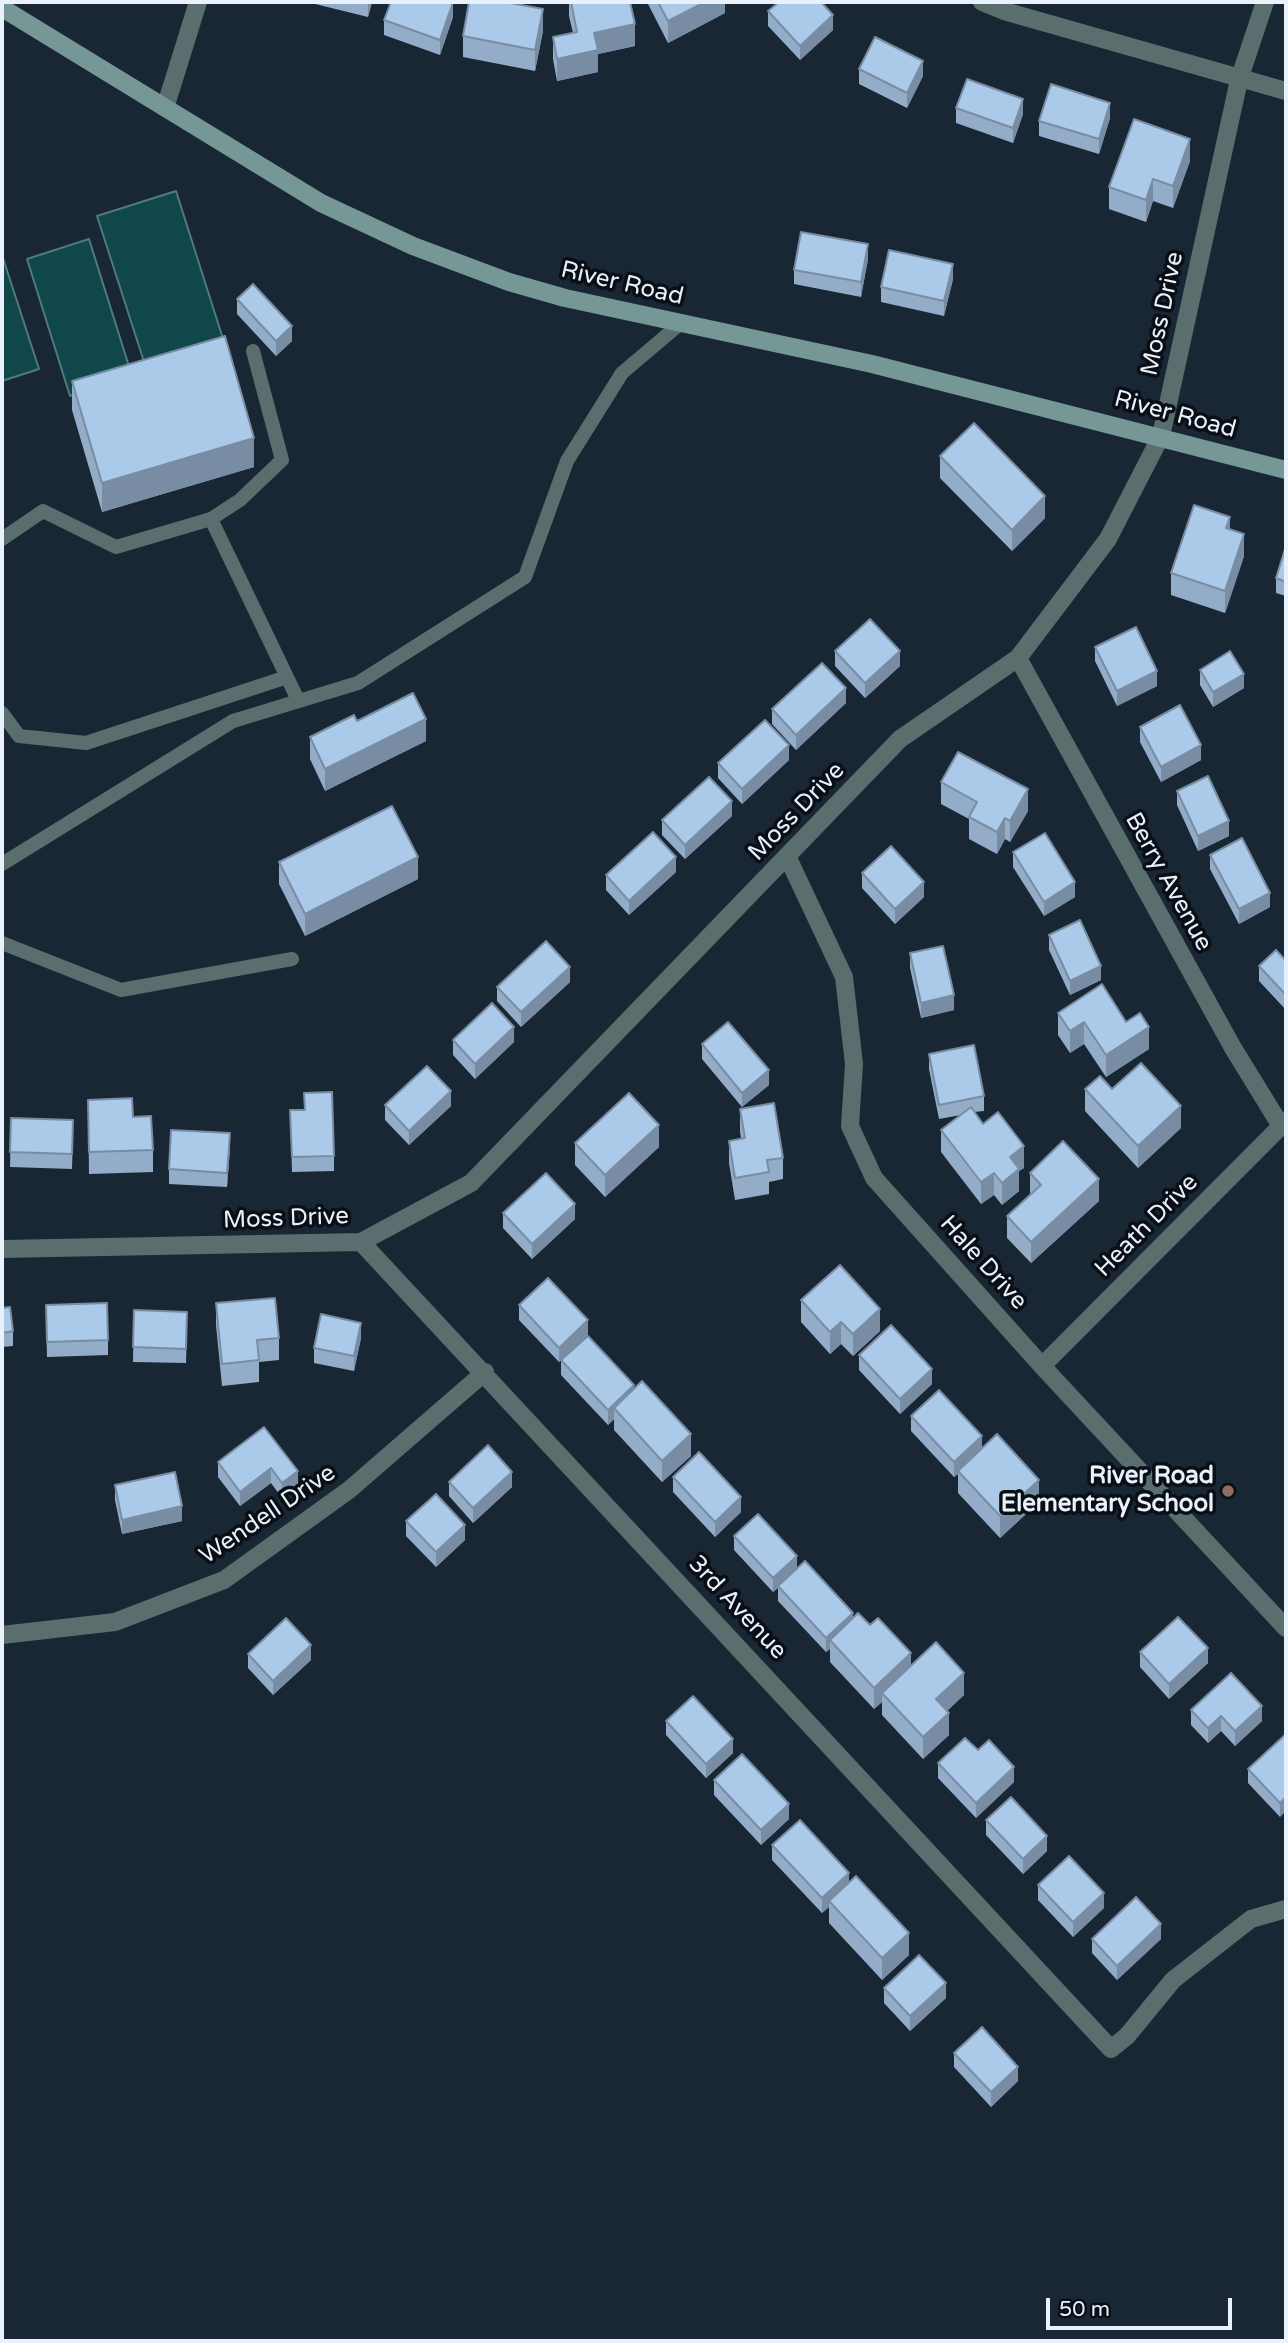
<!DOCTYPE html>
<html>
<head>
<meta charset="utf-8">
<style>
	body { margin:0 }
	#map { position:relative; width:1288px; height:2343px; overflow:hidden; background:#192634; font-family:"Varela Round",sans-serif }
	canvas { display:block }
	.frame { position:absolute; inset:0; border:4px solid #e9f2fc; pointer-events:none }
	.scale { position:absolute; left:1046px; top:2298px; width:186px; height:32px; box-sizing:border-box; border:4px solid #e9f2fc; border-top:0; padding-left:9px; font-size:21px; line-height:24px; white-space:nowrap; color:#e9f2fc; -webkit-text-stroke:5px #090f15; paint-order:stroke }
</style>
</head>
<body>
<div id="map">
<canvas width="1288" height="2343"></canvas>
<div class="frame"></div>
<div class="scale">50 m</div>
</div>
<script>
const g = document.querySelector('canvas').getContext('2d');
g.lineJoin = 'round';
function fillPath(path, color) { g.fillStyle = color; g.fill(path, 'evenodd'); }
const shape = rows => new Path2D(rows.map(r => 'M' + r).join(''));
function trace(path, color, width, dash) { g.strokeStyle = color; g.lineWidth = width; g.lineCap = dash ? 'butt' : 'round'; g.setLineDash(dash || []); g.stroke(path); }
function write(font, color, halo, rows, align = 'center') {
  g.font = font + ' "Varela Round",sans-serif'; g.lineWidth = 7; g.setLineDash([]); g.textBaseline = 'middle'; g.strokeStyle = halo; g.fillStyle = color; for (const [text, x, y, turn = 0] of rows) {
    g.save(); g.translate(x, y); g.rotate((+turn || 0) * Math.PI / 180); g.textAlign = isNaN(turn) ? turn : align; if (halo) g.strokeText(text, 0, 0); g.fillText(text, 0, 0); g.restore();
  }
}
const water = shape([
	[176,191,225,345,147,371,97,216,176,191],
	[89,239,132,376,70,396,27,259,89,239],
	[2,255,39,369,2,381,2,255]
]);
fillPath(water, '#0f474a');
trace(water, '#507a7f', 2);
trace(shape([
	[211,519,298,700],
	[2,539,43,511,116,547,211,519,240,500,282,460,253,351],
	[2,713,19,736,86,743,287,677],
	[2,864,233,721,358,683,525,577,567,461,622,373,681,323],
	[2,943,121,990,292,959]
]), '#596e6d', 14);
trace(shape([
	[982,2,1004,11,1286,91],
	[165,108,198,2],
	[1018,658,1233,1048,1281,1126],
	[788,858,844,977,854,1064,850,1126,874,1178,1042,1366,1286,1628],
	[361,1242,1111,2049,1127,2036,1173,1980,1251,1919,1286,1909],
	[2,1249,361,1242,471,1183,900,739,1018,658,1108,539,1161,436,1239,80,1265,2],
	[1042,1366,1286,1121],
	[2,1635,115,1622,224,1580,349,1490,485,1372]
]), '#596e6d', 18);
trace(shape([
	[2,8,321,203,413,246,509,282,565,298,872,364,1286,470]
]), '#759796', 18);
fillPath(shape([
	[307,2,372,2,368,17],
	[569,2,630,2,635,46,598,54,598,72,557,81,553,59,553,37,573,33,569,16],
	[647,2,725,2,725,13,668,43],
	[768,11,833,30,800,60,768,26],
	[453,17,440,55,384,35,384,20],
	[543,31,535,71,463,57,463,36],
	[859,69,923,76,907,108,859,84],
	[956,108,1023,114,1013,143,956,123],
	[1110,118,1099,154,1039,136,1039,121],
	[1190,161,1173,208,1153,201,1146,222,1109,209,1109,187],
	[868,259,861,297,794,284,794,270],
	[953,279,944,316,881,302,881,287],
	[237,299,292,341,276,356,237,314],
	[72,381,254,467,102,512,72,410],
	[940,456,1045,518,1012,551,940,478],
	[1230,529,1244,556,1225,613,1171,595,1171,573],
	[1286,546,1286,596,1276,593,1276,578],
	[1095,647,1157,686,1117,706,1095,661],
	[835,651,900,666,865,698,835,666],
	[1200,670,1244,688,1213,707,1200,685],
	[846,703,796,750,772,724,772,709],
	[357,721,426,741,325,791,310,759,310,737],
	[1140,727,1201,760,1161,782,1140,742],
	[789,760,742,804,718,778,718,763],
	[941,782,1028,811,1010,842,1005,839,997,854,969,839,969,819,941,804],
	[1177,791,1229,836,1198,851,1177,805],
	[732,816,685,859,662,835,662,820],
	[1013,852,1075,897,1044,916,1013,867],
	[1210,855,1270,907,1239,924,1210,869],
	[279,862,418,879,305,936,279,884],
	[676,872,629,915,606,890,606,875],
	[862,873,924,897,895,924,862,888],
	[1049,935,1101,980,1070,995,1049,950],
	[910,953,954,1010,921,1018,910,968],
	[1286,961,1286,1010,1259,981,1259,966],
	[570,982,521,1027,497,1001,497,987],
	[1058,1013,1126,1022,1149,1049,1106,1077,1084,1044,1070,1053,1058,1035],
	[453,1040,514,1042,475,1079,453,1055],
	[702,1044,769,1085,742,1107,702,1059],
	[929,1054,984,1096,984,1111,974,1112,983,1124,1024,1168,1019,1171,1019,1191,1002,1205,994,1195,981,1204,941,1152,941,1130,961,1115,939,1119,929,1069],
	[1085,1089,1112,1089,1181,1128,1138,1168,1085,1111],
	[88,1100,133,1117,153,1150,153,1172,89,1174],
	[385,1105,451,1106,409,1145,385,1120],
	[740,1109,783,1158,783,1179,769,1182,769,1194,735,1200,729,1163,729,1141,741,1139,740,1131],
	[290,1110,334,1156,334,1171,292,1172],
	[11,1118,73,1135,72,1169,10,1167],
	[575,1143,659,1147,605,1197,575,1165],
	[230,1148,227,1187,169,1184,169,1169],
	[1030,1173,1099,1201,1031,1263,1007,1238,1007,1216,1030,1195],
	[503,1213,575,1219,532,1259,503,1228],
	[801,1300,880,1331,853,1356,841,1344,830,1354,801,1322],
	[216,1303,279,1338,279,1360,259,1362,259,1382,222,1386,216,1325],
	[519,1305,588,1335,559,1362,519,1320],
	[2,1308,13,1331,13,1346,2,1347],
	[134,1310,187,1327,186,1363,133,1362],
	[46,1320,108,1340,108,1355,47,1357],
	[361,1338,354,1371,314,1363,314,1348],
	[859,1355,932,1384,900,1414,859,1370],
	[561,1360,634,1389,691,1456,662,1482,614,1430,614,1419,608,1425,561,1375],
	[911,1416,982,1448,1039,1502,1000,1538,958,1493,958,1474,954,1477,911,1431],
	[264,1427,298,1486,282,1498,271,1483,240,1506,218,1477,218,1462],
	[673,1477,741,1512,715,1537,673,1492],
	[449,1482,512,1487,473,1523,449,1496],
	[115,1485,182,1521,122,1534,115,1500],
	[406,1521,465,1540,436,1567,406,1536],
	[734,1536,797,1569,853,1618,870,1625,911,1666,964,1695,947,1711,949,1735,923,1759,882,1715,882,1702,874,1709,830,1662,830,1649,826,1652,778,1601,778,1588,773,1592,734,1550],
	[1140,1652,1208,1663,1169,1699,1140,1667],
	[248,1654,311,1660,273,1695,248,1668],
	[1191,1710,1262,1721,1235,1746,1221,1731,1208,1743,1191,1725],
	[666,1721,733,1753,706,1778,666,1735],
	[1286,1734,1280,1817,1248,1783,1248,1769],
	[978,1750,1014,1782,976,1818,938,1778,938,1763],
	[714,1780,789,1819,761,1845,714,1795],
	[986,1820,1047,1851,1023,1874,986,1835],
	[772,1845,849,1882,909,1955,882,1980,829,1923,829,1907,822,1913,772,1860],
	[1038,1885,1104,1908,1073,1937,1038,1900],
	[1092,1939,1161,1939,1117,1980,1092,1953],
	[884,1988,946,1998,910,2031,884,2003],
	[954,2053,1018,2081,991,2107,954,2067]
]), '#93adc8');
fillPath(shape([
	[368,2,372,2,368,17],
	[453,2,453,17,440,55,440,40],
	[705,2,725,2,725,13,668,43,668,21],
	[543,9,543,31,535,71,535,50],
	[833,15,833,30,800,60,800,46],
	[635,24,635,46,598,54,598,72,557,81,557,59,594,33],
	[923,61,923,76,907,108,907,93],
	[1023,99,1023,114,1013,143,1013,128],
	[1110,103,1110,118,1099,154,1099,139],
	[1190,139,1190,161,1173,208,1173,186],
	[1153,179,1153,201,1146,222,1146,200],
	[868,244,868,259,861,297,861,282],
	[953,264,953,279,944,316,944,301],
	[292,326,292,341,276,356,276,341],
	[254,438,254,467,102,512,102,483],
	[1045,496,1045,518,1012,551,1012,530],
	[1230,517,1230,538,1226,528],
	[1244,534,1244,556,1225,613,1225,591],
	[900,651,900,666,865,698,865,683],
	[1157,671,1157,686,1117,706,1117,691],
	[1244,674,1244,688,1213,707,1213,692],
	[846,688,846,703,796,750,796,735],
	[426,719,426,741,325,791,325,769],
	[789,745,789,760,742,804,742,789],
	[1201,745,1201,760,1161,782,1161,767],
	[1028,789,1028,811,1010,842,1010,821],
	[732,801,732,816,685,859,685,845],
	[1005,818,1005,839,997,854,997,832],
	[1229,821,1229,836,1198,851,1198,836],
	[418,857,418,879,305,936,305,914],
	[676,857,676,872,629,915,629,901],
	[924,882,924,897,895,924,895,909],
	[1075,882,1075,897,1044,916,1044,902],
	[1270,893,1270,907,1239,924,1239,909],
	[1101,966,1101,980,1070,995,1070,981],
	[570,967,570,982,521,1027,521,1012],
	[954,995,954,1010,921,1018,921,1003],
	[1084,1022,1084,1044,1070,1053,1070,1031],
	[514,1027,514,1042,475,1079,475,1064],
	[1149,1027,1149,1049,1106,1077,1106,1055],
	[769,1070,769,1085,742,1107,742,1093],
	[451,1091,451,1106,409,1145,409,1131],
	[1181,1106,1181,1128,1138,1168,1138,1146],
	[659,1125,659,1147,605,1197,605,1175],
	[230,1133,230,1148,227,1187,227,1173],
	[1024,1146,1024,1168,1019,1171,1019,1191,1002,1205,1002,1183,1010,1157],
	[994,1173,994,1195,981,1204,981,1182],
	[1099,1179,1099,1201,1031,1263,1031,1242],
	[575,1204,575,1219,532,1259,532,1244],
	[880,1309,880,1331,853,1356,853,1334],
	[588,1320,588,1335,559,1362,559,1348],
	[841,1322,841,1344,830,1354,830,1332],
	[361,1323,361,1338,354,1371,354,1356],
	[932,1369,932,1384,900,1414,900,1399],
	[634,1385,634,1400,614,1408,614,1419,608,1425,608,1410],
	[691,1434,691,1456,662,1482,662,1461],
	[982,1436,982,1451,958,1471,958,1474,954,1477,954,1462],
	[271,1468,271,1483,240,1506,240,1492],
	[298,1471,298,1486,282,1498,282,1483],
	[512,1472,512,1487,473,1523,473,1508],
	[1039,1480,1039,1502,1000,1538,1000,1516],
	[741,1497,741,1512,715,1537,715,1522],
	[182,1506,182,1521,122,1534,122,1520],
	[465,1525,465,1540,436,1567,436,1552],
	[797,1556,797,1570,773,1592,773,1578],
	[853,1613,853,1628,830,1640,830,1649,826,1652,826,1638],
	[311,1645,311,1660,273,1695,273,1681],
	[1208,1648,1208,1663,1169,1699,1169,1684],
	[911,1653,911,1675,882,1693,882,1702,874,1709,874,1688],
	[964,1673,964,1695,936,1721,936,1699],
	[1262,1706,1262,1721,1235,1746,1235,1731],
	[949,1713,949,1735,923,1759,923,1737],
	[1221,1716,1221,1731,1208,1743,1208,1728],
	[733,1739,733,1753,706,1778,706,1764],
	[1014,1767,1014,1782,976,1818,976,1803],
	[1286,1797,1286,1811,1280,1817,1280,1803],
	[789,1804,789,1819,761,1845,761,1830],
	[1047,1836,1047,1851,1023,1874,1023,1859],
	[849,1873,849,1888,829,1901,829,1907,822,1913,822,1898],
	[1104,1893,1104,1908,1073,1937,1073,1922],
	[1161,1924,1161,1939,1117,1980,1117,1966],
	[909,1933,909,1955,882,1980,882,1958],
	[946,1983,946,1998,910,2031,910,2016],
	[1018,2067,1018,2081,991,2107,991,2092]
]), '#788da3');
const building = shape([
	[391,2,453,2,440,40,384,20,391,2],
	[469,2,505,2,543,9,535,50,463,36,469,2],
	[571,2,630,2,635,24,594,33,598,50,557,59,553,37,577,32,571,2],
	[658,2,705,2,668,21,658,2],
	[779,2,821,2,833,15,800,46,768,11,779,2],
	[875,37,923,61,907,93,859,69,875,37],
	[967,79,1023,99,1013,128,956,108,967,79],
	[1051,84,1110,103,1099,139,1039,121,1051,84],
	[1134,119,1190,139,1173,186,1153,179,1146,200,1109,187,1134,119],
	[801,232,868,244,861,282,794,270,801,232],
	[889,250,953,264,944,301,881,287,889,250],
	[253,284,292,326,276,341,237,299,253,284],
	[225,336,254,438,102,483,72,381,225,336],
	[974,423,1045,496,1012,530,940,456,974,423],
	[1194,505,1230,517,1226,528,1244,534,1225,591,1171,573,1194,505],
	[1286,546,1286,582,1276,578,1286,546],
	[870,619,900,651,865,683,835,651,870,619],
	[1136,627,1157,671,1117,691,1095,647,1136,627],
	[1230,651,1244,674,1213,692,1200,670,1230,651],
	[822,663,846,688,796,735,772,709,822,663],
	[413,693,426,719,325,769,310,737,354,715,357,721,413,693],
	[1180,705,1201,745,1161,767,1140,727,1180,705],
	[765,720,789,745,742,789,718,763,765,720],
	[958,752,1028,789,1010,821,1005,818,997,832,969,817,977,802,941,782,958,752],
	[1208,776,1229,821,1198,836,1177,791,1208,776],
	[709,777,732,801,685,845,662,820,709,777],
	[392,806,418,857,305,914,279,862,392,806],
	[653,832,676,857,629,901,606,875,653,832],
	[1045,833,1075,882,1044,902,1013,852,1045,833],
	[1242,838,1270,893,1239,909,1210,855,1242,838],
	[891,846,924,882,895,909,862,873,891,846],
	[1080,920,1101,966,1070,981,1049,935,1080,920],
	[546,941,570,967,521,1012,497,987,546,941],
	[943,946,954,995,921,1003,910,953,943,946],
	[1276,950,1286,961,1286,995,1259,966,1276,950],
	[1102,984,1126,1022,1140,1013,1149,1027,1106,1055,1084,1022,1070,1031,1058,1013,1102,984],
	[492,1003,514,1027,475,1064,453,1040,492,1003],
	[728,1022,769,1070,742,1093,702,1044,728,1022],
	[974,1045,984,1096,939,1105,929,1054,974,1045],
	[1141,1063,1181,1106,1138,1146,1085,1089,1100,1076,1112,1089,1141,1063],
	[427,1066,451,1091,409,1131,385,1105,427,1066],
	[332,1092,334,1156,292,1157,290,1110,305,1110,304,1093,332,1092],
	[629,1093,659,1125,605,1175,575,1143,629,1093],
	[132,1098,133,1117,151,1116,153,1150,89,1152,88,1100,132,1098],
	[774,1103,783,1158,767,1160,769,1172,735,1178,729,1141,745,1138,740,1109,774,1103],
	[971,1107,983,1124,998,1112,1024,1146,1010,1157,1019,1169,1002,1183,994,1173,981,1182,941,1130,971,1107],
	[11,1118,73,1120,72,1154,10,1152,11,1118],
	[171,1130,230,1133,227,1173,169,1169,171,1130],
	[1063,1141,1099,1179,1031,1242,1007,1216,1041,1185,1030,1173,1063,1141],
	[546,1173,575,1204,532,1244,503,1213,546,1173],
	[840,1265,880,1309,853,1334,841,1322,830,1332,801,1300,840,1265],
	[548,1278,588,1320,559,1348,519,1305,548,1278],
	[275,1298,279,1338,257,1340,259,1360,222,1364,216,1303,275,1298],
	[107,1303,108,1340,47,1342,46,1305,107,1303],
	[10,1307,13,1331,2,1333,2,1308,10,1307],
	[134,1310,187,1312,186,1349,133,1347,134,1310],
	[321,1314,361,1323,354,1356,314,1348,321,1314],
	[891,1325,932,1369,900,1399,859,1355,891,1325],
	[588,1336,634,1385,608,1410,561,1360,588,1336],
	[642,1381,691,1434,662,1461,614,1408,642,1381],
	[939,1390,982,1436,954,1462,911,1416,939,1390],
	[264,1427,298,1471,282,1483,271,1468,240,1492,218,1462,264,1427],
	[997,1434,1039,1480,1000,1516,958,1471,997,1434],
	[488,1445,512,1472,473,1508,449,1482,488,1445],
	[699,1452,741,1497,715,1522,673,1477,699,1452],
	[175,1472,182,1506,122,1520,115,1485,175,1472],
	[436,1494,465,1525,436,1552,406,1521,436,1494],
	[758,1514,797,1556,773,1578,734,1536,758,1514],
	[805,1561,853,1613,826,1638,778,1586,805,1561],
	[858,1613,870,1625,878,1618,911,1653,874,1688,830,1640,858,1613],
	[1178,1617,1208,1648,1169,1684,1140,1652,1178,1617],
	[286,1618,311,1645,273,1681,248,1654,286,1618],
	[936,1642,964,1673,936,1699,949,1713,923,1737,882,1693,936,1642],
	[1231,1673,1262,1706,1235,1731,1221,1716,1208,1728,1191,1710,1231,1673],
	[693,1696,733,1739,706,1764,666,1721,693,1696],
	[1286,1734,1286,1797,1280,1803,1248,1769,1286,1734],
	[965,1738,978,1750,989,1740,1014,1767,976,1803,938,1763,965,1738],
	[742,1754,789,1804,761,1830,714,1780,742,1754],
	[1011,1797,1047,1836,1023,1859,986,1820,1011,1797],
	[800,1820,849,1873,822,1898,772,1845,800,1820],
	[1069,1856,1104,1893,1073,1922,1038,1885,1069,1856],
	[856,1876,909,1933,882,1958,829,1901,856,1876],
	[1136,1897,1161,1924,1117,1966,1092,1939,1136,1897],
	[919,1955,946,1983,910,2016,884,1988,919,1955],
	[982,2027,1018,2067,991,2092,954,2053,982,2027]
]);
fillPath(building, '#abc9e9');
trace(building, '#788da3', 2);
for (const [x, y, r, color] of [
	[1228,1491,7,"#8d6e63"]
]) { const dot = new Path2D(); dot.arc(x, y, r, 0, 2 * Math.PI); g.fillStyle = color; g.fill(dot); trace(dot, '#090f15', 2.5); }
write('24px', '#e9f2fc', '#090f15', [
	["River Road",622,284,13],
	["Moss Drive",1163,314,-78],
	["River Road",1175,415,15],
	["Moss Drive",797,812,-46],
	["Berry Avenue",1168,882,61],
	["Moss Drive",286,1219,-2],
	["Heath Drive",1147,1226,-45],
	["Hale Drive",983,1263,48],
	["Wendell Drive",268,1515,-34],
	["3rd Avenue",737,1608,47]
]);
write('bold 24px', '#e9f2fc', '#090f15', [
	["River Road",1214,1477],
	["Elementary School",1214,1505]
], 'right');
</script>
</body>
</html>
